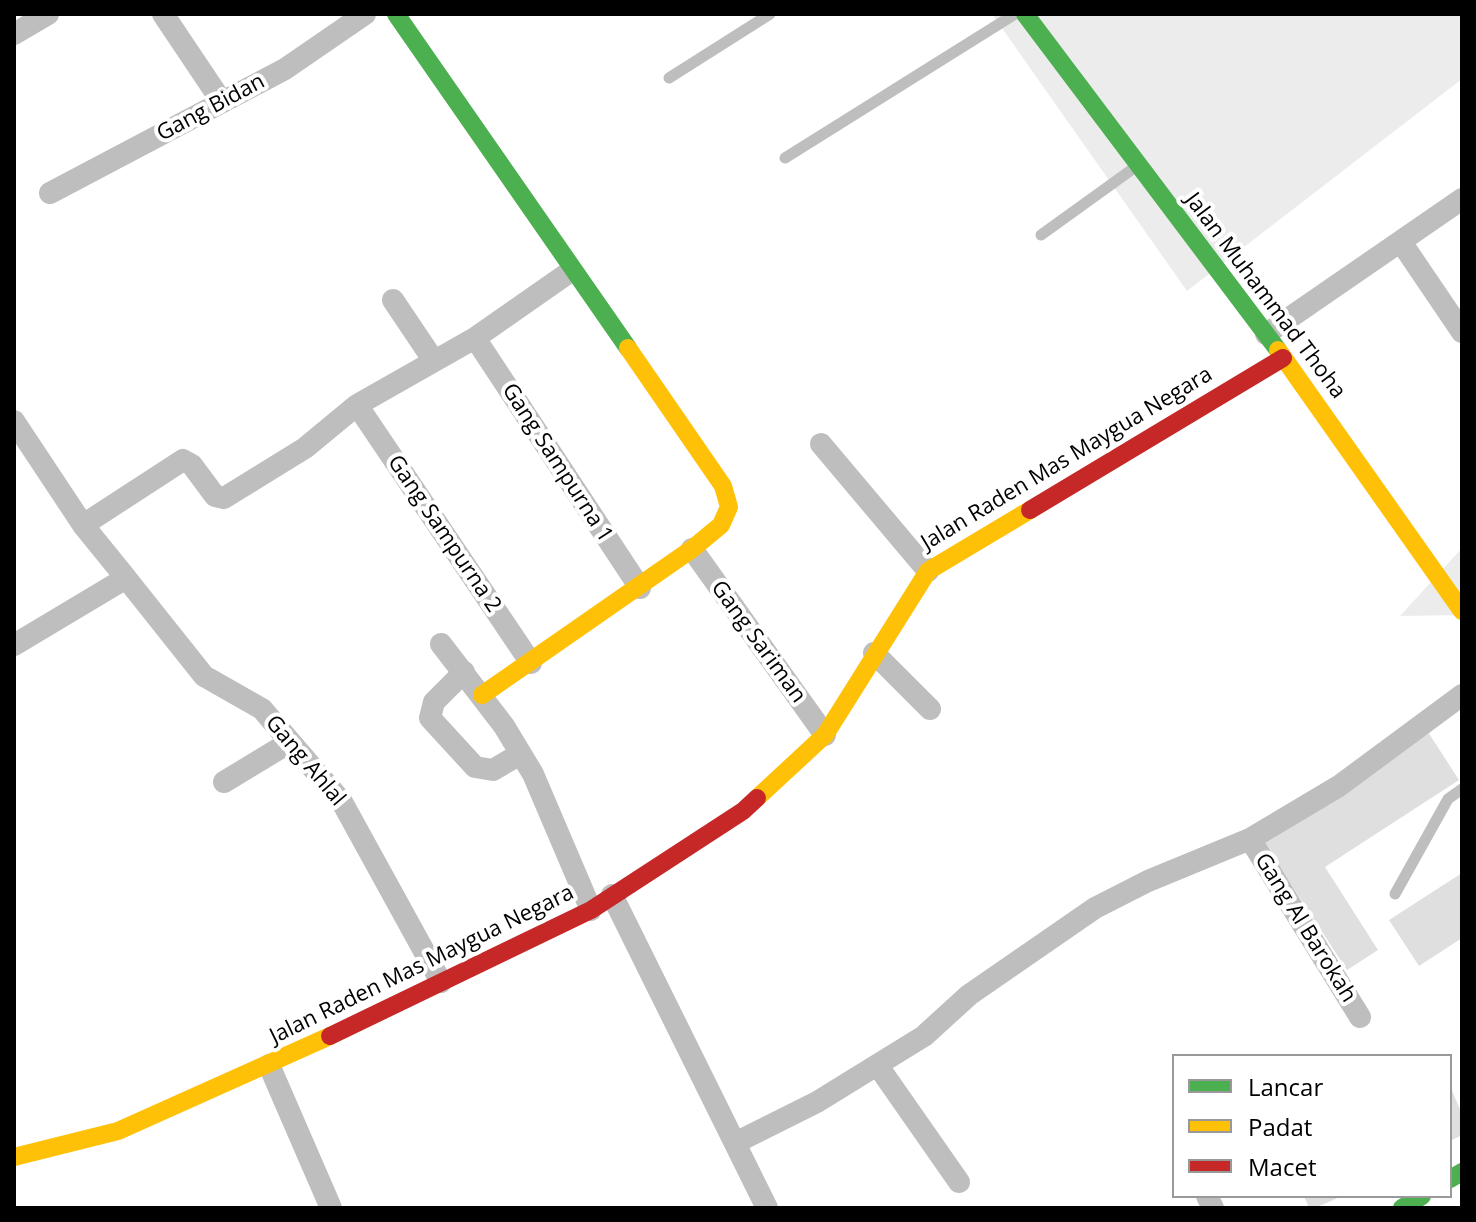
<!DOCTYPE html>
<html>
<head>
<meta charset="utf-8">
<style>
	body { margin:0 }
	#map { position:relative; width:1476px; height:1222px; overflow:hidden; background:#fff; font-family:"Open Sans",sans-serif }
	canvas { display:block }
	.frame { position:absolute; inset:0; border:16px solid #000; pointer-events:none }
	.legend { position:absolute; left:1172px; top:1054px; width:280px; height:144px; box-sizing:border-box; background:#fff; border:2px solid #999; margin:0; padding:10px 14px; list-style:none; font-size:24px; color:#000 }
	.legend li { display:flex; align-items:center; gap:16px; height:40px }
	.legend b { width:40px; border:2px solid #999 }
</style>
</head>
<body>
<div id="map">
<canvas width="1476" height="1222"></canvas>
<div class="frame"></div>
<ul class="legend">
<li><b style="height:10px;background:#4caf50"></b>Lancar</li>
<li><b style="height:10px;background:#ffc107"></b>Padat</li>
<li><b style="height:10px;background:#c62828"></b>Macet</li>
</ul>
</div>
<script>
const g = document.querySelector('canvas').getContext('2d');
g.lineJoin = 'round';
function fillPath(path, color) { g.fillStyle = color; g.fill(path, 'evenodd'); }
const shape = rows => new Path2D(rows.map(r => 'M' + r).join(''));
function trace(path, color, width, dash) { g.strokeStyle = color; g.lineWidth = width; g.lineCap = dash ? 'butt' : 'round'; g.setLineDash(dash || []); g.stroke(path); }
function write(font, color, halo, rows, align = 'center') {
  g.font = font + ' "Open Sans",sans-serif'; g.lineWidth = 8; g.setLineDash([]); g.textBaseline = 'middle'; g.strokeStyle = halo; g.fillStyle = color; for (const [text, x, y, turn = 0] of rows) {
    g.save(); g.translate(x, y); g.rotate((+turn || 0) * Math.PI / 180); g.textAlign = isNaN(turn) ? turn : align; if (halo) g.strokeText(text, 0, 0); g.fillText(text, 0, 0); g.restore();
  }
}
fillPath(shape([
	[992,14,1462,14,1462,79,1187,291],
	[1462,548,1462,615,1400,616]
]), '#ececec');
fillPath(shape([
	[1428,732,1459,780,1325,867,1378,950,1347,970,1262,840],
	[1462,873,1462,938,1419,966,1389,920],
	[1450,1086,1462,1114,1462,1135,1450,1141],
	[1304,1196,1342,1196,1315,1208,1309,1208]
]), '#dfdfdf');
trace(shape([
	[669,78,770,14],
	[785,158,1015,14],
	[1041,235,1134,168],
	[1395,894,1448,799,1462,789]
]), '#bebebe', 11);
trace(shape([
	[163,14,222,102],
	[14,34,48,14],
	[50,193,285,69,365,14],
	[1401,242,1462,332],
	[393,300,434,361],
	[1266,334,1462,199],
	[475,338,640,588],
	[357,405,531,663],
	[14,421,83,525],
	[821,444,928,571],
	[692,549,825,735],
	[126,578,204,676,262,709,342,802,441,982],
	[441,644,504,726,533,774,591,910],
	[14,645,126,578,83,525,183,460,192,465,215,496,224,498,305,448,357,405,475,338,571,271],
	[874,653,930,709],
	[464,672,434,702,430,718,475,767,493,770,520,754],
	[224,782,290,742],
	[1250,839,1360,1017],
	[612,895,767,1208],
	[269,1065,331,1208],
	[878,1066,959,1182],
	[735,1143,817,1102,924,1036,969,995,1095,908,1148,881,1250,839,1339,786,1462,695],
	[1207,1196,1213,1208]
]), '#bebebe', 22);
trace(shape([
	[396,14,628,348],
	[1025,14,1278,350],
	[1450,1179,1462,1172],
	[1402,1208,1422,1196]
]), '#4caf50', 18);
trace(shape([
	[1278,350,1462,611],
	[482,695,692,549,721,525,729,507,723,486,628,348],
	[757,798,825,735,928,571,1030,510],
	[14,1157,118,1131,330,1036]
]), '#ffc107', 18);
trace(shape([
	[1030,510,1283,358],
	[330,1036,591,910,743,811,757,798]
]), '#c62828', 18);
write('22px', '#000', '#fff', [
	["Gang Bidan",211,108,-28],
	["Jalan Muhammad Thoha",1265,296,53],
	["Jalan Raden Mas Maygua Negara",1067,459,-31],
	["Gang Sampurna 1",557,463,57],
	["Gang Sampurna 2",444,534,56],
	["Gang Sariman",758,642,54],
	["Gang Ahlal",305,761,50],
	["Gang Al Barokah",1305,928,58],
	["Jalan Raden Mas Maygua Negara",422,965,-26]
]);
</script>
</body>
</html>
